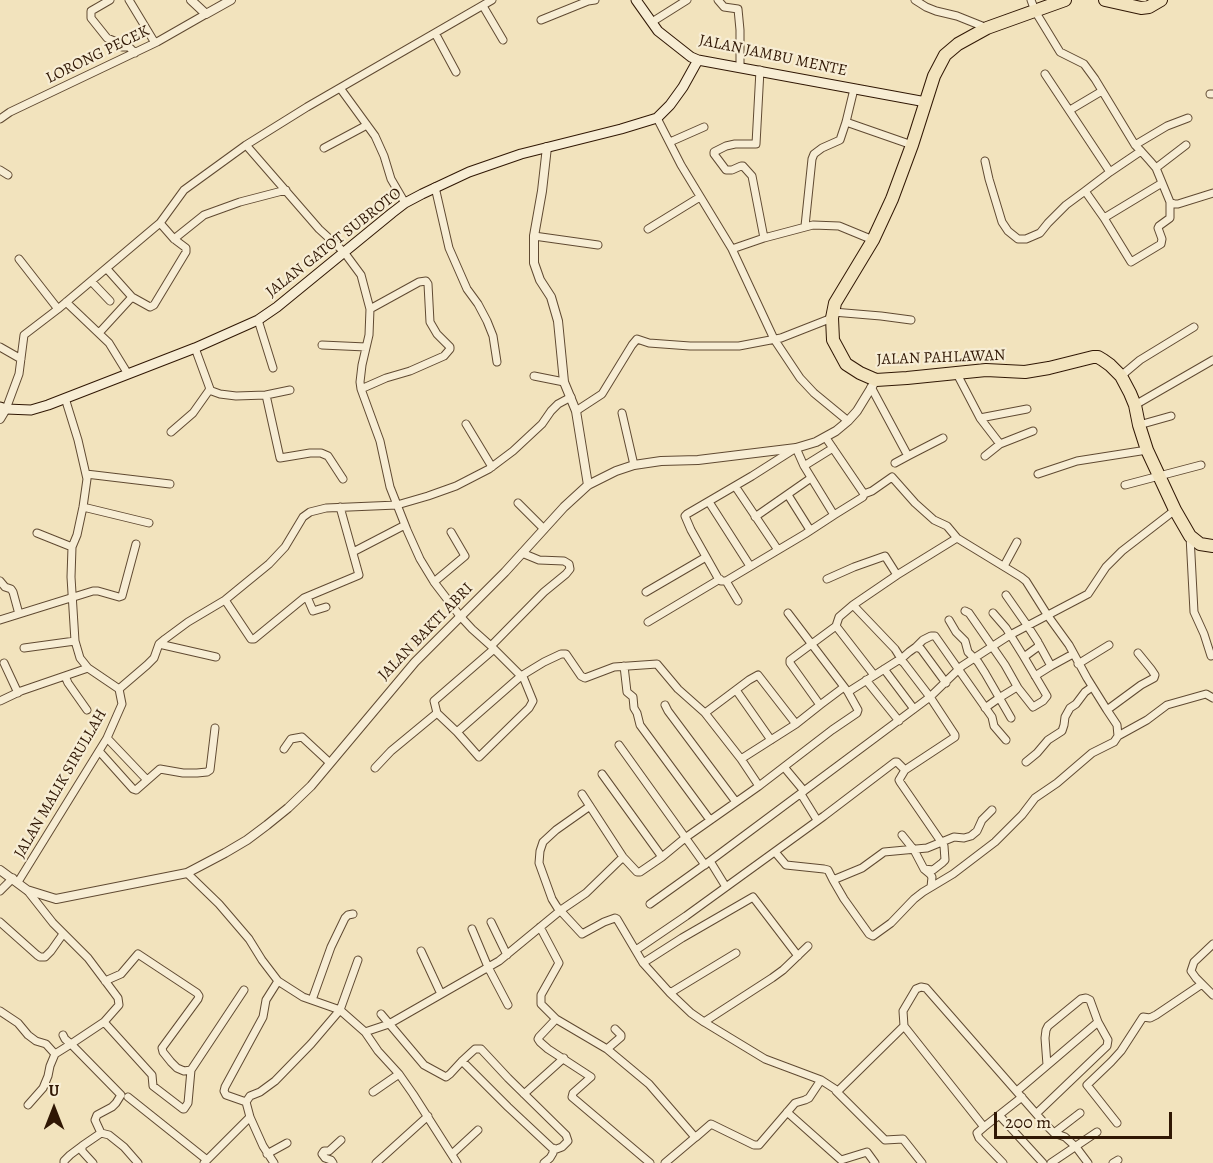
<!DOCTYPE html>
<html>
<head>
<meta charset="utf-8">
<style>
	body { margin:0 }
	#map { position:relative; width:1213px; height:1163px; overflow:hidden; background:#f2e3bd; font-family:Alegreya,serif }
	canvas { display:block }
	.north { position:absolute; left:24px; top:1079px; width:60px; height:60px; -webkit-text-stroke:4px #f7edd4; paint-order:stroke; rotate:0deg; font-size:16px; font-weight:700; line-height:24px; text-align:center; color:#301704 }
	.north::after { content:''; display:block; margin:auto; width:21px; height:27px; background:#301704; clip-path:polygon(50% 0,100% 100%,50% 72%,0 100%) }
	.scale { position:absolute; left:994px; top:1112px; width:178px; height:27px; box-sizing:border-box; border:3px solid #301704; border-top:0; padding-left:8px; font-size:18px; line-height:21px; white-space:nowrap; color:#301704; -webkit-text-stroke:4px #f7edd4; paint-order:stroke }
</style>
</head>
<body>
<div id="map">
<canvas width="1213" height="1163"></canvas>
<div class="north">U</div>
<div class="scale">200 m</div>
</div>
<script>
const g = document.querySelector('canvas').getContext('2d');
g.lineJoin = 'round';
const shape = rows => new Path2D(rows.map(r => 'M' + r).join(''));
function trace(path, color, width, dash) { g.strokeStyle = color; g.lineWidth = width; g.lineCap = dash ? 'butt' : 'round'; g.setLineDash(dash || []); g.stroke(path); }
function write(font, color, halo, rows, align = 'center') {
  g.font = font + ' Alegreya,serif'; g.lineWidth = 4.5; g.setLineDash([]); g.textBaseline = 'middle'; g.strokeStyle = halo; g.fillStyle = color; for (const [text, x, y, turn = 0] of rows) {
    g.save(); g.translate(x, y); g.rotate((+turn || 0) * Math.PI / 180); g.textAlign = isNaN(turn) ? turn : align; if (halo) g.strokeText(text, 0, 0); g.fillText(text, 0, 0); g.restore();
  }
}
const minor = shape([
	[110,0,91,11,91,18,107,38,119,43,122,47,129,47,135,53],
	[129,0,155,43],
	[718,0,724,7,738,9,740,30,740,66],
	[915,0,926,7,936,11,957,16,987,28],
	[1031,0,1035,11,1060,52,1084,64,1095,79,1135,145,1167,126,1188,118],
	[483,6,503,40],
	[541,20,588,1,595,0],
	[652,22,687,0],
	[435,33,456,72],
	[760,70,756,144,735,144,726,146,714,152,714,154,726,170,732,170,741,166,743,166,752,176,764,238],
	[1045,74,1110,172],
	[340,88,375,136,384,156,391,179,405,203],
	[1210,94,1213,94],
	[1070,110,1102,91],
	[657,118,681,165,732,249],
	[0,119,10,112,157,42,206,14],
	[846,122,912,145],
	[670,142,704,127],
	[246,145,319,229,344,252,361,275,370,309,369,335,362,365,360,382,361,389,380,441,390,487,407,530,420,559,434,582,460,616,472,629,491,646,524,679,533,701,529,708,479,757,457,732,437,713,434,701,494,649],
	[1135,145,1141,151,1150,161,1156,168,1170,202,1170,218,1159,226,1158,228,1162,239,1161,244,1131,262,1104,218,1085,191,1110,172,1141,151],
	[324,148,367,125],
	[985,161,989,179,1002,222,1008,231,1018,239,1026,239,1040,233,1048,223,1066,205,1085,191],
	[1156,168,1186,145],
	[0,170,8,175],
	[435,187,449,248,467,289,478,304,487,321,493,336,497,362],
	[1170,202,1174,204,1178,204,1213,193],
	[1104,218,1162,183],
	[805,226,812,159,814,154,822,148,840,140,846,122,854,89],
	[648,229,700,197],
	[534,236,598,245],
	[174,239,204,215,240,202,286,190],
	[19,259,58,309],
	[107,269,132,297,150,307,154,305,186,252,186,248,174,239,160,223],
	[91,281,110,301],
	[66,302,109,343,128,374],
	[833,312,881,316,911,320],
	[258,320,273,368],
	[99,333,132,297],
	[322,345,366,347],
	[0,347,21,359],
	[956,372,980,418,1027,409],
	[534,376,564,382],
	[1121,376,1140,360,1194,327],
	[871,387,908,456,943,438],
	[361,389,386,378,410,371,444,356,450,349,450,347,437,334,430,322,428,284,426,281,419,282,370,309],
	[209,390,220,394,236,396,266,395,290,390],
	[266,395,280,458,310,453,321,453,328,456,343,479],
	[1135,405,1213,360],
	[6,409,19,374,24,335,58,309,154,228,160,223,184,190,246,145,307,107,492,0],
	[576,411,602,394,632,345,637,339,649,343,690,346,739,346,781,338,832,318],
	[622,413,634,465],
	[980,418,1000,444],
	[848,421,814,393,800,378,774,339,732,249,764,238,813,225,839,226,873,240],
	[466,424,492,467],
	[1139,425,1171,416],
	[171,432,193,413,210,389,195,348],
	[826,438,864,494,863,497,834,515,805,534,726,581,721,581,718,578,691,530,685,516,687,514,752,476,796,448,804,466,834,515],
	[985,456,1000,444,1033,431],
	[895,463,908,456],
	[804,466,833,448],
	[86,474,170,484],
	[1038,474,1077,461,1147,450],
	[1125,485,1201,465],
	[735,486,778,550],
	[864,494,872,491,892,477,915,503,934,520,947,526,957,538,897,575,853,605,895,649,900,657,900,660,904,663,930,697,955,735,955,737,905,770],
	[788,495,810,530],
	[709,502,750,566],
	[518,503,544,529],
	[83,507,149,523],
	[755,517,811,478],
	[37,533,72,547],
	[1190,536,1194,612,1204,634,1211,656],
	[957,538,1021,577,1026,581,1048,616,1069,645,1087,678,1107,710,1141,685,1154,678,1155,675,1151,669,1138,653],
	[353,552,405,525],
	[1004,566,1017,542],
	[827,579,854,567,885,556,897,575],
	[0,581,5,587,11,589,13,592,19,614],
	[726,581,738,601],
	[434,582,465,556,451,532],
	[646,592,706,557],
	[307,597,313,611,326,607],
	[225,600,251,639,254,639,304,598,359,575,340,507],
	[965,611,969,613,1005,665,1018,688,1033,707,1043,701,1047,696,1024,657],
	[993,613,1006,628,1024,657,1039,646,1038,642,1027,625,1006,595],
	[0,620,93,591,98,591,119,597,122,596,136,544],
	[949,620,956,632,965,641,968,652,978,662,985,673,1011,718],
	[648,622,720,579],
	[836,626,874,675],
	[159,644,216,657],
	[1039,644,1051,666,1073,654],
	[491,646,544,592,566,574,570,569,569,564,564,561,539,560,522,553],
	[24,648,75,641],
	[915,648,923,640,931,636,935,636,992,717,994,726,1006,740],
	[4,663,18,693],
	[1078,664,1109,645],
	[624,666,627,692,633,697,634,708,637,713,640,725,710,820],
	[884,669,914,709],
	[65,676,68,683,87,710],
	[1035,676,1051,666],
	[866,680,899,721],
	[119,689,147,665,154,658,159,644,165,639,188,622,225,600,269,564,285,547,303,517,310,512,326,508,397,505,428,496,456,486,489,469,513,451,542,424,551,411,558,404,571,397],
	[736,690,771,740],
	[848,692,897,661,900,660,909,652,916,647,921,649,946,683],
	[0,701,21,691,88,668],
	[665,705,668,711,736,802],
	[820,705,844,687],
	[985,708,999,698,1017,687],
	[1107,710,1117,725,1118,736],
	[705,713,749,680,758,675,796,724],
	[457,732,521,676,544,662,561,654,566,654,581,676,585,678,614,667,657,664,678,689,705,713,741,759,759,786],
	[107,738,147,780],
	[619,745,705,865],
	[284,749,291,739,302,737,330,763],
	[99,751,133,789,136,790,160,769,183,773,197,773,207,772,210,770,215,728],
	[741,759,796,724,820,705,790,663,790,660,836,626,839,617,853,605],
	[1026,762,1037,753,1048,740,1062,731,1064,725,1065,717,1070,708,1076,704,1085,692,1092,687],
	[784,767,804,791],
	[375,768,391,751,437,713],
	[602,774,662,857],
	[582,794,623,857,637,872,640,872,662,857,685,838,759,786,832,730,857,713,858,710,848,692,788,613],
	[801,794,817,820],
	[590,806,556,830,543,842,540,851,539,863,552,899,557,907,582,934,604,922,615,918,617,919,643,963,670,993,691,1013,704,1022,772,978,783,970,808,946],
	[902,835,914,850,924,869,930,874,932,877,931,887],
	[775,852,786,865,824,869,828,870,833,880,862,868,884,852,927,848,954,837,964,838,971,836,977,831,982,820,992,810],
	[710,861,726,887],
	[187,873,219,904,249,939,262,960,278,981,303,997,340,1010,365,1032,389,1024,499,961,561,910,586,893,623,857],
	[833,880,844,899,869,934,873,936,891,923,914,899,923,892,953,874,995,842,1022,815,1035,798,1057,783,1092,753,1114,742,1118,736,1147,720,1167,705,1206,694,1213,698],
	[18,882,107,738,122,704,119,689,88,668,80,658,75,641,71,577,72,547,77,535,83,507,87,479,78,440,65,398],
	[27,890,53,923,88,958,118,998,119,1005,104,1022,152,1075,153,1086,183,1109,184,1109,188,1103,191,1070,244,990],
	[0,891,13,878],
	[650,904,710,861,930,697,962,666,1010,635,1088,594,1106,567,1122,551,1175,510],
	[0,922,37,955,40,957,45,957,51,951,63,934],
	[491,922,507,955],
	[540,927,559,963,541,995,541,1004,556,1019,607,1049,621,1037,621,1035,615,1029],
	[472,929,488,967,508,1005],
	[1213,944,1194,962,1191,971,1196,978,1213,995],
	[636,950,686,916,824,816,895,762,897,762,905,770,899,780,900,782,944,846,945,860,942,863,933,870,924,869],
	[421,951,441,994],
	[643,963,682,938,753,897,798,956],
	[105,981,121,974,138,954,197,993,199,996,198,999,162,1048,163,1052,171,1062,177,1068,184,1071,191,1070],
	[670,993,736,953],
	[312,1000,331,947,345,918,348,915,353,914],
	[0,1011,18,1023,28,1035,36,1041,46,1044,55,1054],
	[381,1014,424,1065,446,1077,450,1074,462,1061,475,1049,481,1049,508,1078,566,1135,568,1141,562,1147,554,1150,508,1107,462,1061],
	[556,1019,539,1037,538,1039,540,1042,548,1049,591,1077,573,1093,572,1097,650,1163],
	[104,1022,71,1044,121,1095,116,1103,112,1107,97,1115,95,1120,101,1133,109,1135,124,1147,138,1163],
	[704,1022,765,1059,821,1080,838,1091,904,1026,903,1011,916,989,921,987,926,988,1046,1125,1054,1133,1065,1137,1076,1147,1088,1163],
	[904,1026,984,1127,1022,1097],
	[365,1032,378,1051,399,1074,413,1094,457,1163],
	[607,1049,649,1084,694,1136,696,1137,711,1124,754,1145,759,1145,795,1103,805,1100,809,1098,821,1080],
	[836,1091,885,1140,903,1139,922,1163],
	[1017,1091,1098,1022],
	[373,1092,399,1074],
	[524,1094,564,1058],
	[128,1097,207,1160],
	[246,1102,226,1095,224,1091,225,1087,263,1017,266,1000,278,981],
	[28,1105,43,1088,48,1076,50,1066,55,1054,71,1044,65,1039,63,1035],
	[787,1112,841,1160,867,1152,875,1163],
	[1037,1113,1107,1046,1108,1040,1098,1022,1090,1000,1086,998,1081,999,1048,1026,1046,1030,1045,1038,1047,1065],
	[999,1115,1043,1163],
	[250,1117,263,1146,274,1163],
	[1117,1123,1087,1085,1111,1062,1121,1051,1143,1017,1150,1018,1156,1015,1202,984],
	[984,1127,977,1133,979,1138,1003,1163],
	[1054,1133,1080,1113],
	[267,1154,287,1143],
	[452,1154,478,1130],
	[64,1163,64,1161,70,1155,82,1146],
	[93,1163,82,1151,82,1146,101,1133],
	[204,1163,250,1117,246,1102,250,1096,260,1092,275,1081,311,1044,340,1010,358,960],
	[333,1163,331,1160,325,1158,322,1154,324,1151,329,1151,341,1140],
	[376,1163,428,1116],
	[544,1163,550,1158,553,1153,553,1148],
	[665,1163,698,1135],
	[1051,1163,1097,1132],
	[1113,1163,1118,1160]
]);
const tertiary = shape([
	[191,0,206,14,231,0],
	[547,147,542,191,534,236,534,263,540,280,551,297,558,321,564,382,576,411,588,485],
	[0,419,6,409],
	[0,870,27,890,56,899,187,873,225,853,247,840,267,825,288,808,311,786,415,662,505,572,564,507,588,485,616,471,634,465,661,461,698,460,796,448,816,442,836,431,848,421,857,411,876,380]
]);
const secondary = shape([
	[636,0,658,31,691,57,698,60,926,102],
	[0,407,6,409,31,410,48,405,195,348,258,320,277,307,392,213,405,203,422,194,469,172,521,154,621,129,657,118,670,105,683,87,698,60]
]);
const trunk = shape([
	[1065,0,987,28,958,44,945,55,934,76,912,145,892,199,873,240,835,303,832,318,833,340,846,364,860,373,876,380,907,378,986,370,1025,372,1049,368,1093,357,1098,357,1103,360,1110,365,1121,376,1130,393,1135,405,1139,425,1147,450,1175,510,1190,536,1200,544,1213,546],
	[1105,0,1141,8,1149,7,1161,0]
]);
trace(minor, '#604a32', 9);
trace(tertiary, '#604a32', 10);
trace(secondary, '#301704', 11);
trace(trunk, '#301704', 14);
trace(minor, '#f7edd4', 7);
trace(tertiary, '#f7edd4', 8);
trace(secondary, '#f7edd4', 9);
trace(trunk, '#f2e3bd', 12);
write('16px', '#301704', '#f7edd4', [
	["LORONG PECEK",98,55,-26],
	["JALAN JAMBU MENTE",773,56,12],
	["JALAN GATOT SUBROTO",334,243,-38],
	["JALAN PAHLAWAN",941,358,-2],
	["JALAN BAKTI ABRI",426,632,-46],
	["JALAN MALIK SIRULLAH",61,784,-60]
]);
</script>
</body>
</html>
